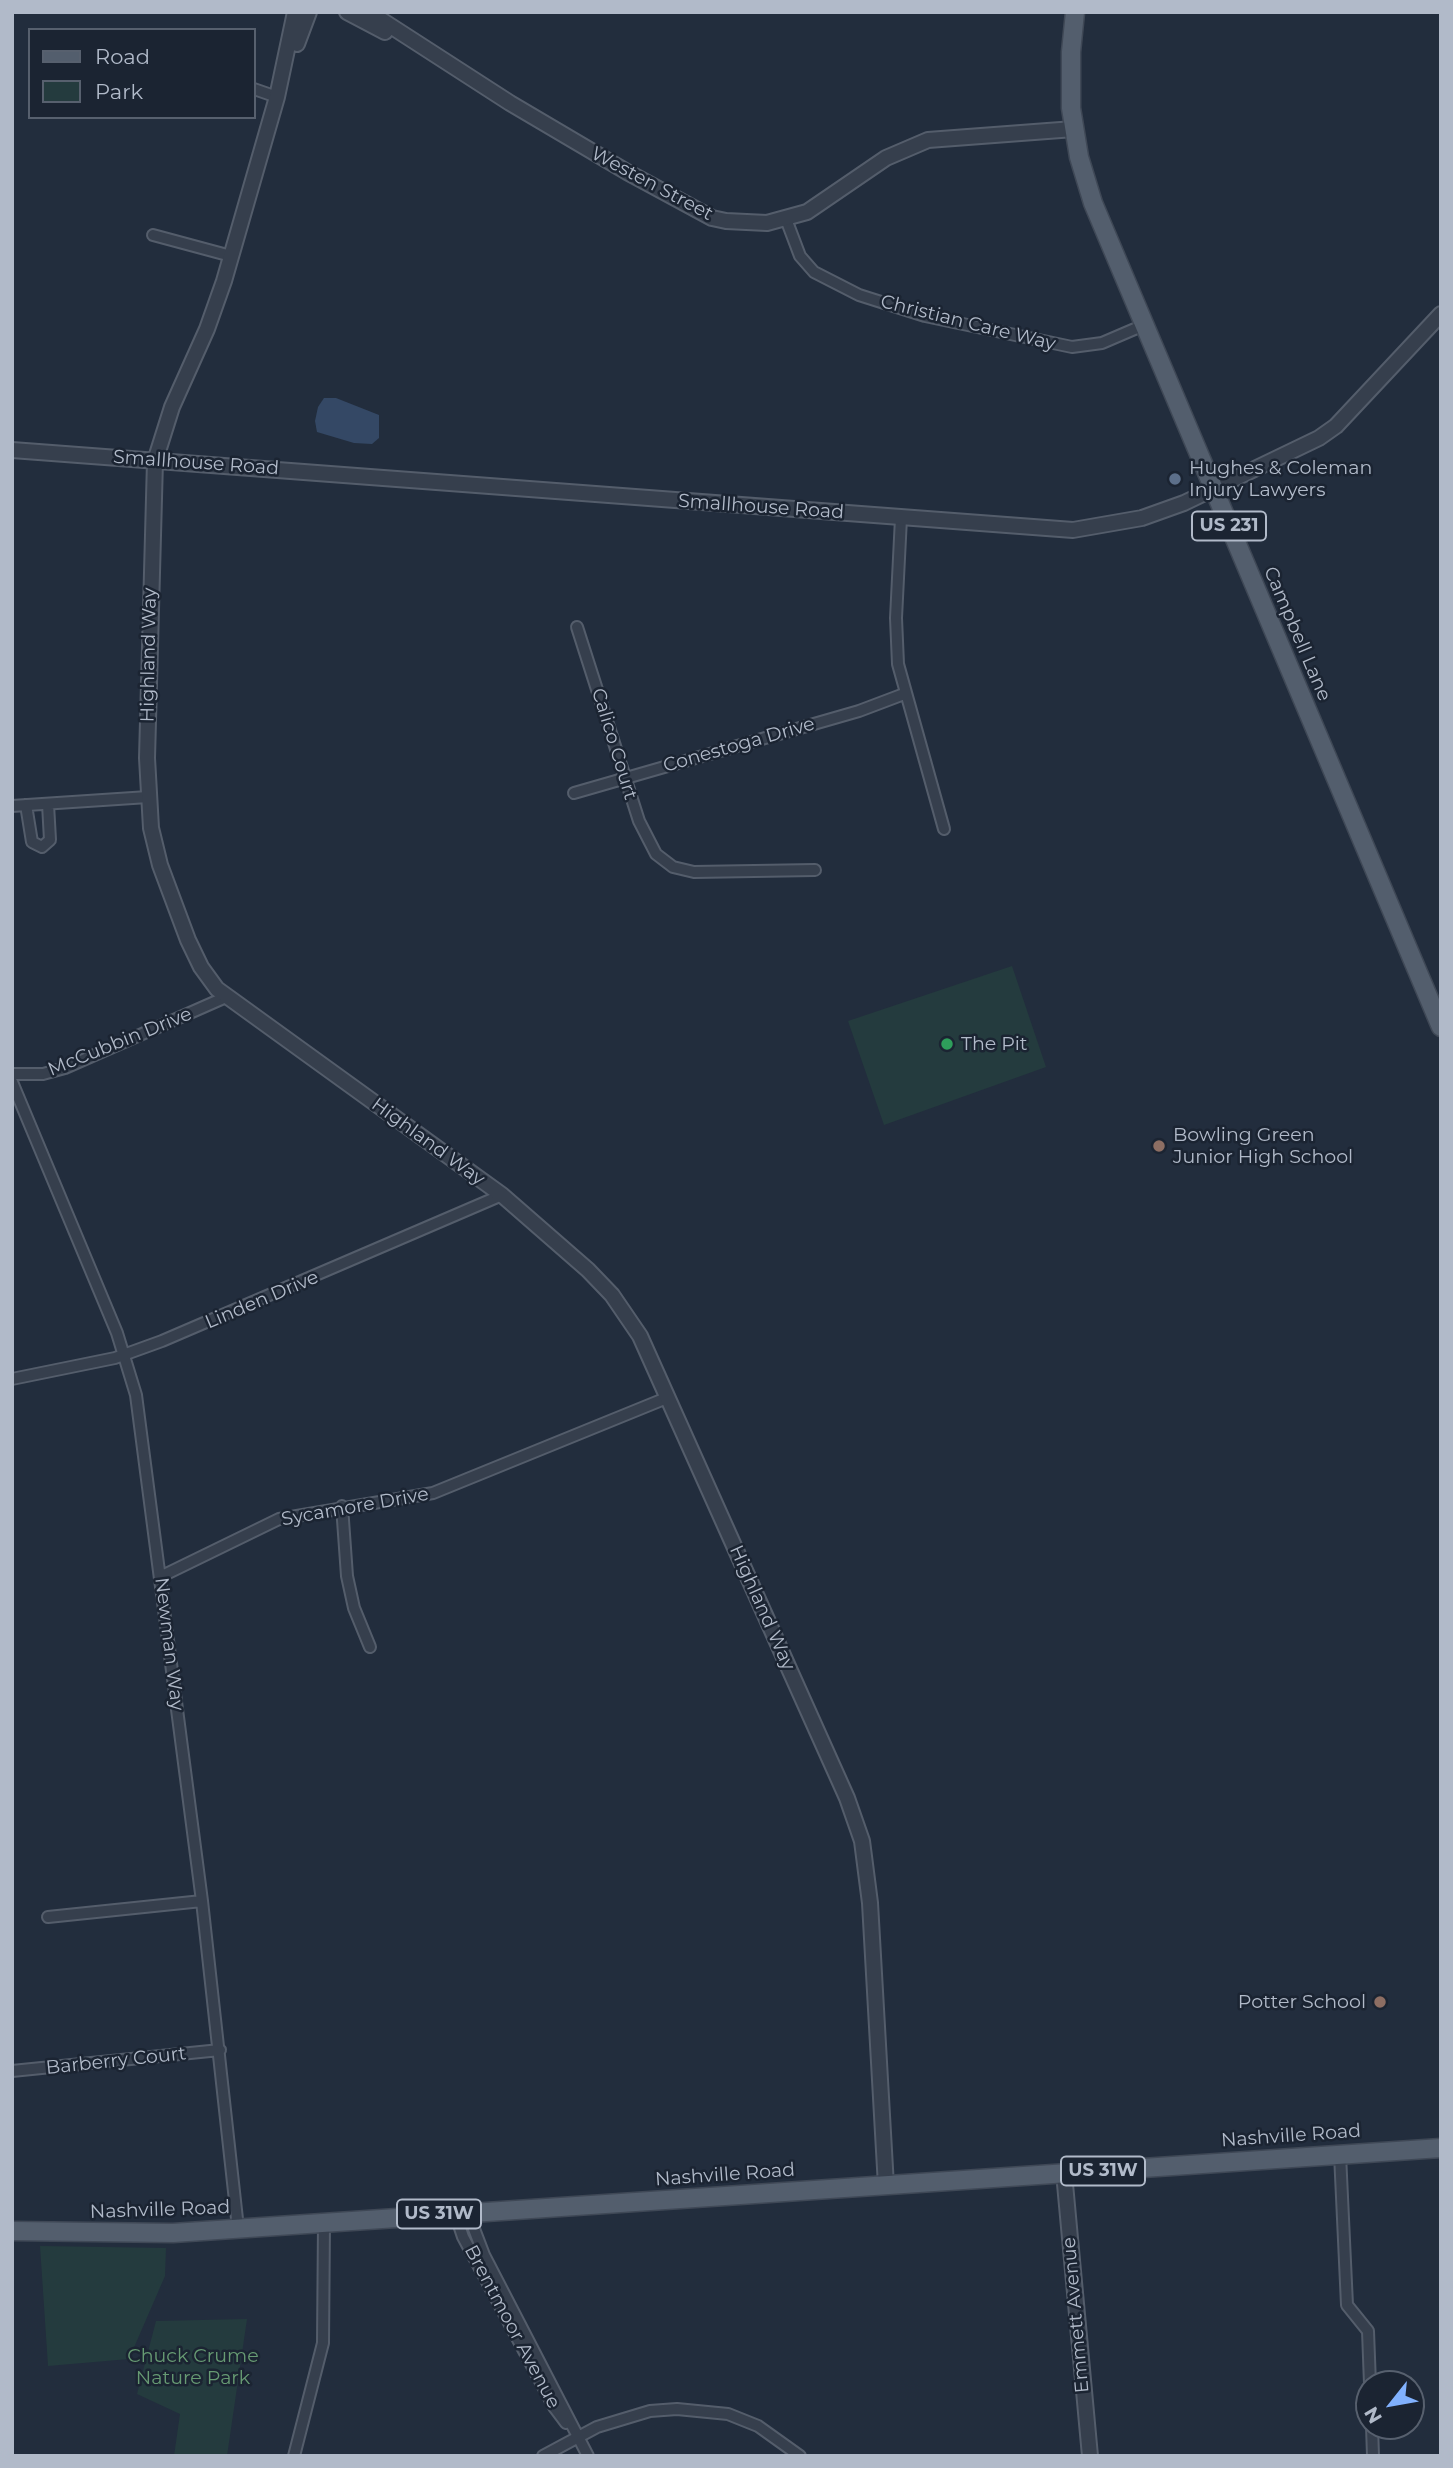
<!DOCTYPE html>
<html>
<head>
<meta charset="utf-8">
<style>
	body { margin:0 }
	#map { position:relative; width:1453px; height:2468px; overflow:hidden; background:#222d3d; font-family:Montserrat,sans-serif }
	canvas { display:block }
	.frame { position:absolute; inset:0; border:14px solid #b1bac9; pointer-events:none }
	.legend { position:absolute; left:28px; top:28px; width:228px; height:91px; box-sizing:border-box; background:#1b2432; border:2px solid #57606e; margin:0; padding:9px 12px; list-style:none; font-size:21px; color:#b1bac9 }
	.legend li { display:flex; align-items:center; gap:14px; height:35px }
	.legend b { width:35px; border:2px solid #57606e }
	.north { position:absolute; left:1355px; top:2370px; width:70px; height:70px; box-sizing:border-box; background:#1b2432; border:2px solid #57606e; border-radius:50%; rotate:239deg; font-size:19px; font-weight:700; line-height:28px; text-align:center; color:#b1bac9 }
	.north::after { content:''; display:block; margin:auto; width:24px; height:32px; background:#81b1fd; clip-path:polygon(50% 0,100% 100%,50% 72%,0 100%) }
</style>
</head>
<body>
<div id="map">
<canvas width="1453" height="2468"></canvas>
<div class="frame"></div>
<ul class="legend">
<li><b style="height:9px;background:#535e6d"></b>Road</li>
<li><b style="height:19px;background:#243b3e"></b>Park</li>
</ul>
<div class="north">N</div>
</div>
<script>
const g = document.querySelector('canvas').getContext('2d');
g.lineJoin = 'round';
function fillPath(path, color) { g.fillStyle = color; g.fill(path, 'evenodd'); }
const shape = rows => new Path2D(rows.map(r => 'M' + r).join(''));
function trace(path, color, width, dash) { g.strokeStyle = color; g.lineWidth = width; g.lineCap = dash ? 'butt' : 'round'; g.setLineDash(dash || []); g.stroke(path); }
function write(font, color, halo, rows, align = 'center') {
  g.font = font + ' Montserrat,sans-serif'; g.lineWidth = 5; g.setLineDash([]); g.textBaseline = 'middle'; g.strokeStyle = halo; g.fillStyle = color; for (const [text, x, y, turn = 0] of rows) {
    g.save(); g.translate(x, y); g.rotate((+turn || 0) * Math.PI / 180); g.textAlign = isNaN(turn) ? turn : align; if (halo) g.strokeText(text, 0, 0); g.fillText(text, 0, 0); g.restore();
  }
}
fillPath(shape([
	[1012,966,1046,1067,884,1125,848,1021],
	[40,2246,166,2248,165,2276,129,2359,48,2366],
	[247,2319,227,2456,174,2456,180,2414,137,2394,156,2321]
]), '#243b3e');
fillPath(shape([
	[324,398,336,398,379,415,379,438,372,444,354,443,317,432,315,421,318,407]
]), '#344865');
const minor = shape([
	[254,89,277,97],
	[786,219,800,256,814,272,859,295,925,316,1072,347,1102,343,1144,325],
	[153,235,231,256],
	[901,518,896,618,898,664,944,829],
	[577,627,639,821,656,854,673,867,694,872,815,870],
	[574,793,859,711,904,694],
	[26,805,32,842,42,847,50,840,48,804],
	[12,806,148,797],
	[12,1074,43,1074,65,1068,226,997],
	[12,1082,117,1333,136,1395,202,1901,238,2228],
	[12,1379,115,1358,162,1341,502,1195],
	[342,1506,347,1576,354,1608,370,1647],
	[160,1577,279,1519,433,1493,669,1397],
	[48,1917,202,1901],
	[12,2071,220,2050],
	[1340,2154,1347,2305,1368,2331,1370,2384],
	[455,2213,463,2237,554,2407,566,2423],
	[468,2213,484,2255,588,2456],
	[1372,2426,1373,2456],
	[294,2456,323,2343,324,2223],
	[543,2456,597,2427,650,2411,677,2409,728,2414,758,2426,800,2456]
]);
const tertiary = shape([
	[295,12,277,97,224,281,207,329,172,407,155,461,147,758,151,828,160,865,188,940,201,967,217,989,502,1195,588,1270,612,1295,640,1336,847,1798,862,1841,870,1903,886,2186],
	[347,12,385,32],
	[369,12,510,103,627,172,712,218,726,221,767,223,807,212,886,158,928,140,1074,129],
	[297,44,309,12],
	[12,450,1073,530,1142,518,1184,503,1319,438,1336,426,1441,314],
	[1064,2173,1090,2456]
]);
const primary = shape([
	[1075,12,1071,52,1071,108,1079,157,1093,203,1441,1027],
	[12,2231,173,2233,1441,2148]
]);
trace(minor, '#545d6b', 14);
trace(tertiary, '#545d6b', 18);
trace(primary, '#3f4856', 21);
trace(minor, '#363f4d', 10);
trace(tertiary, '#363f4d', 14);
trace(primary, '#535e6d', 18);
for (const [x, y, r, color] of [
	[1175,479,7,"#5c6f8a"],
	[947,1044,7,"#2e9e5b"],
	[1159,1146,7,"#8d6e63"],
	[1380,2002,7,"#8d6e63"]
]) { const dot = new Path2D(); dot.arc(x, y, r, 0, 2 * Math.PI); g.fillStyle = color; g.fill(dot); trace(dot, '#1b2432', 2.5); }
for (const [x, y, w] of [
	[1229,526,74],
	[1103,2171,84],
	[439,2214,84]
]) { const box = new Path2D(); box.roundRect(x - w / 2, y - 14.5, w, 29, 5); g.fillStyle = '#1b2432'; g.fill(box); trace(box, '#b1bac9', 2); }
write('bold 18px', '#b1bac9', null, [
	["US 231",1229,526],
	["US 31W",1103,2171],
	["US 31W",439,2214]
]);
write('19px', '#b1bac9', '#1b2432', [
	["Westen Street",652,184,28],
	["Christian Care Way",968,323,14],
	["Smallhouse Road",196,463,4],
	["Smallhouse Road",761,507,4],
	["Campbell Lane",1297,634,67],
	["Highland Way",149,655,-89],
	["Calico Court",614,744,73],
	["Conestoga Drive",739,745,-16],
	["McCubbin Drive",120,1042,-22],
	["Highland Way",428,1142,36],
	["Linden Drive",262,1300,-23],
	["Sycamore Drive",355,1507,-10],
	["Highland Way",762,1608,66],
	["Newman Way",169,1644,83],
	["Barberry Court",116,2061,-6],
	["Nashville Road",1291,2136,-4],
	["Nashville Road",725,2175,-4],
	["Nashville Road",160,2210,-2],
	["Emmett Avenue",1076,2315,-95],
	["Brentmoor Avenue",512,2327,62]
]);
write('19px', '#b1bac9', '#1b2432', [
	["Hughes & Coleman",1189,468],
	["Injury Lawyers",1189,490],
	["The Pit",961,1044],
	["Bowling Green",1173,1135],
	["Junior High School",1173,1157],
	["Potter School",1366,2002,"right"]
], 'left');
write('19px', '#679b73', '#1b2432', [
	["Chuck Crume",193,2356],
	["Nature Park",193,2378]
]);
</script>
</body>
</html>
